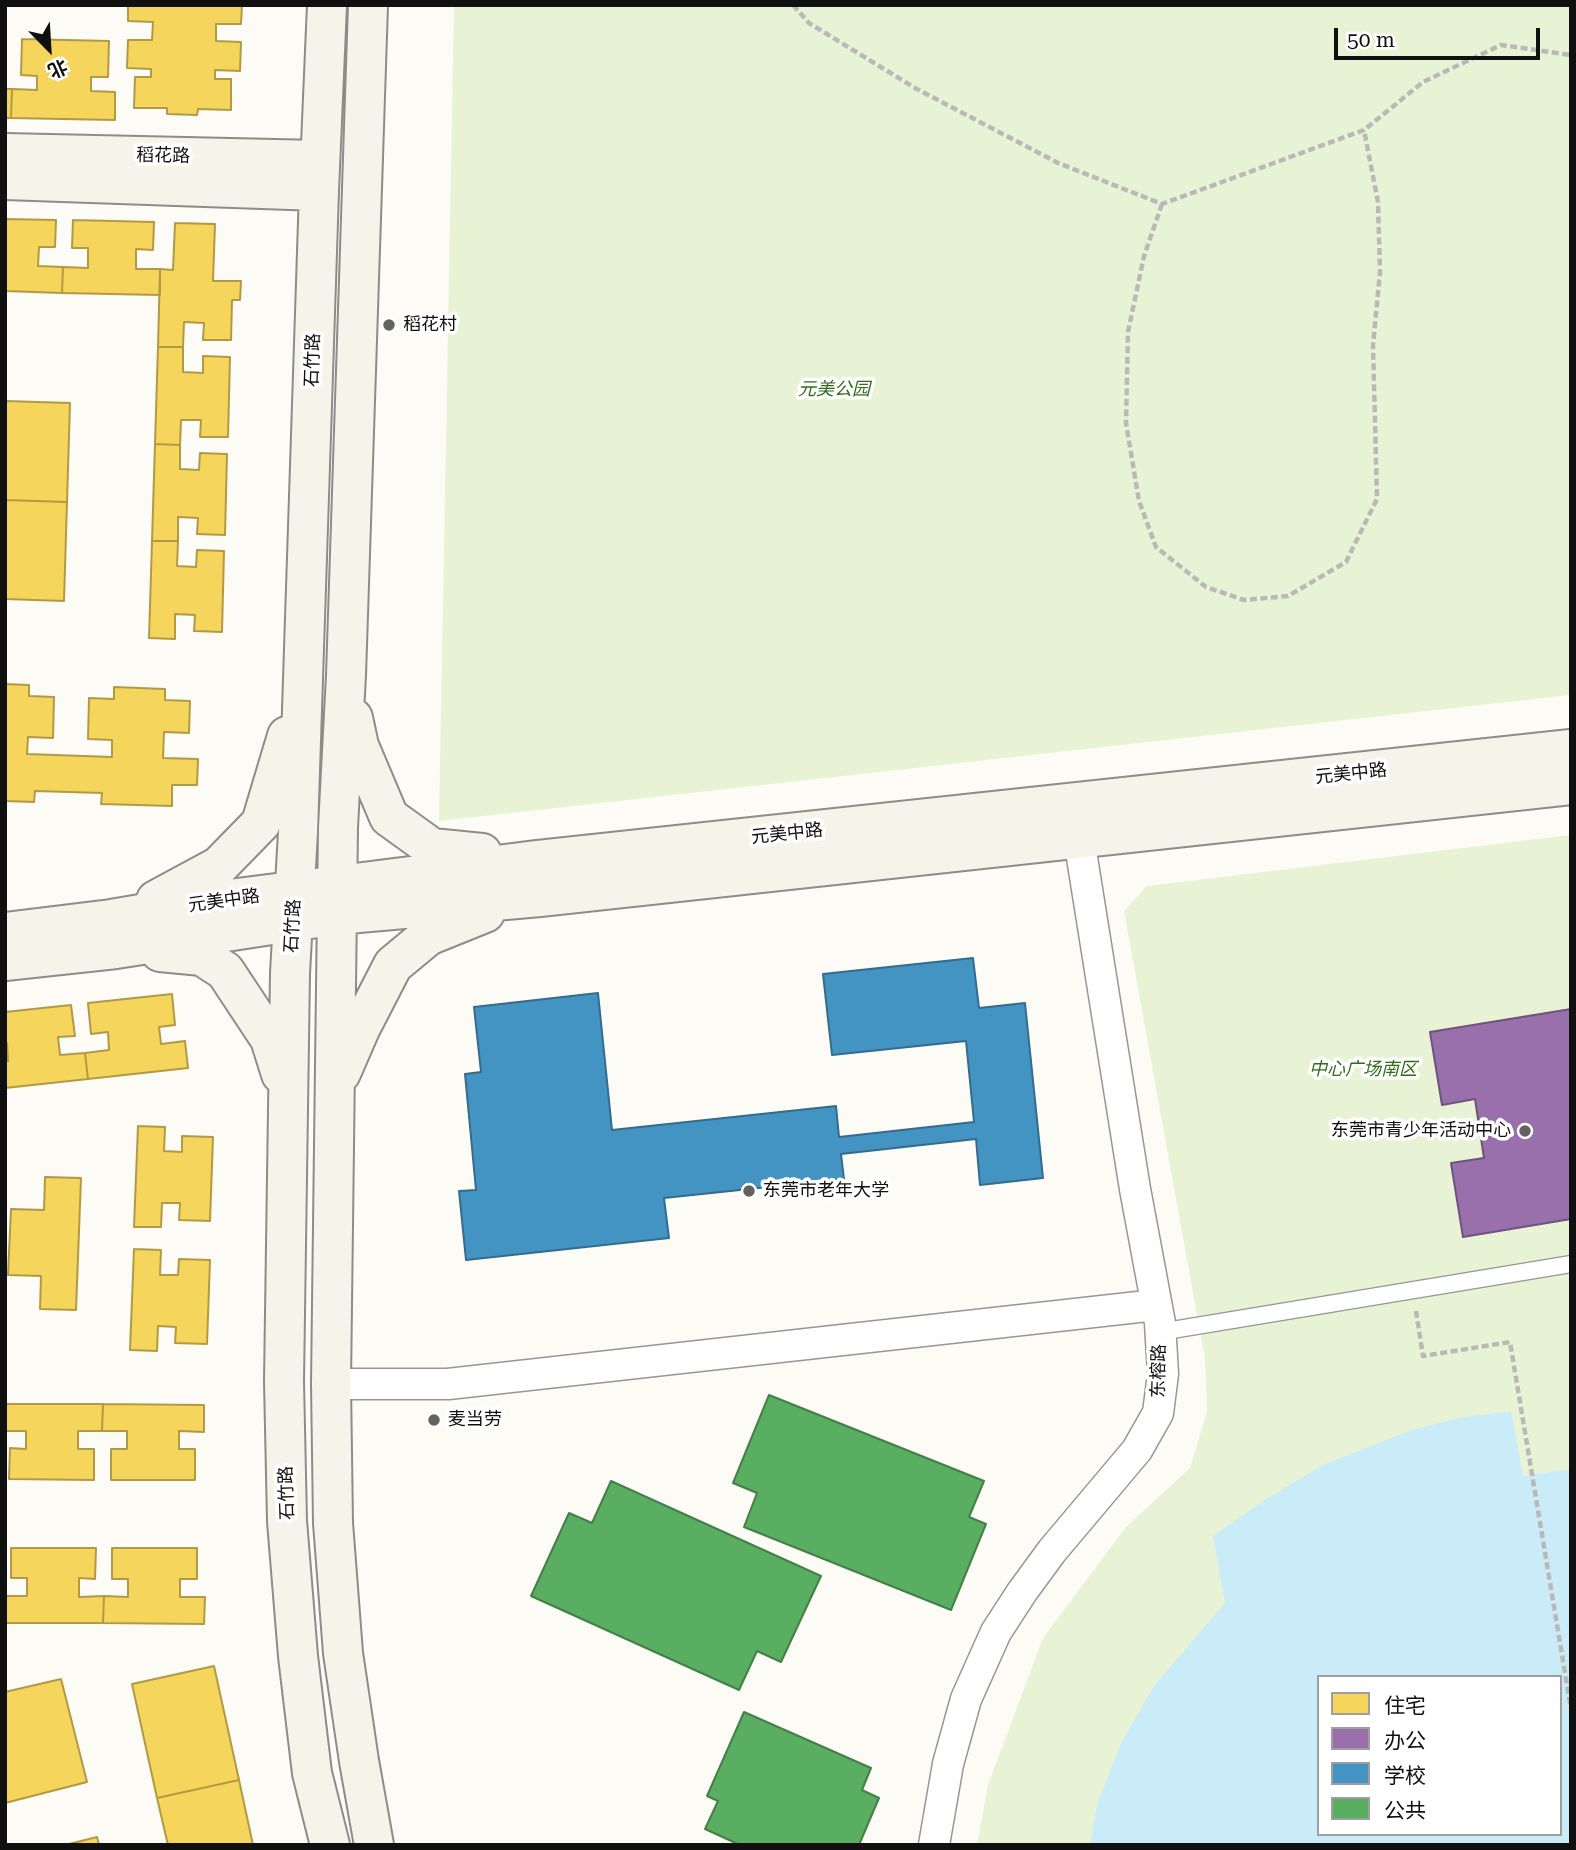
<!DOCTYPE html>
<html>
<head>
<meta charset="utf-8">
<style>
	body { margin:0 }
	#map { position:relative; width:1576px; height:1850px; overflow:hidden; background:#fcfbf6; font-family:"Roboto Serif","Noto Sans SC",serif }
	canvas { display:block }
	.frame { position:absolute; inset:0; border:7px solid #101010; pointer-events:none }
	.legend { position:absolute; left:1317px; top:1675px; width:245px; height:161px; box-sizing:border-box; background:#fff; border:2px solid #9f9f9f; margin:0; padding:9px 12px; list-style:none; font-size:21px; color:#101010 }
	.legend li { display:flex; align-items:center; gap:14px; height:35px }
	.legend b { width:35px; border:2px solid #9f9f9f }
	.north { position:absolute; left:14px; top:14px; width:70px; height:70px; -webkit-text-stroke:5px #fff; paint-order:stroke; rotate:156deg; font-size:19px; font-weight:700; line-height:28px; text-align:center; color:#101010 }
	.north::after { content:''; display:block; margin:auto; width:24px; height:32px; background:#101010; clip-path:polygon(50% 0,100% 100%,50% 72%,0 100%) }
	.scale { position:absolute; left:1334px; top:28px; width:206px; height:32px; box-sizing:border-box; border:4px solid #101010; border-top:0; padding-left:9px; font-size:21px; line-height:24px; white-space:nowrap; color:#101010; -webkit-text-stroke:5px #fff; paint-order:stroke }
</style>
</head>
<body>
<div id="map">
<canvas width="1576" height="1850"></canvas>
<div class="frame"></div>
<ul class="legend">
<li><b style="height:19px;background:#f6d55c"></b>住宅</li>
<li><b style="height:19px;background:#9970ab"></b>办公</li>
<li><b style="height:19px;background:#4393c3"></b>学校</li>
<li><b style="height:19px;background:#5aae61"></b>公共</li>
</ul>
<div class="north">北</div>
<div class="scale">50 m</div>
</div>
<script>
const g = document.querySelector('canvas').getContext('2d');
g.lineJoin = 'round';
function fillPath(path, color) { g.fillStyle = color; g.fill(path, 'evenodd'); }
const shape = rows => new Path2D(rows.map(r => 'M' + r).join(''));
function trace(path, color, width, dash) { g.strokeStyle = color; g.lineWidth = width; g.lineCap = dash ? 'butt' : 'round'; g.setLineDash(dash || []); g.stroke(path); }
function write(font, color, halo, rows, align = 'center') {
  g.font = font + ' "Roboto Serif","Noto Sans SC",serif'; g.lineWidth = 7; g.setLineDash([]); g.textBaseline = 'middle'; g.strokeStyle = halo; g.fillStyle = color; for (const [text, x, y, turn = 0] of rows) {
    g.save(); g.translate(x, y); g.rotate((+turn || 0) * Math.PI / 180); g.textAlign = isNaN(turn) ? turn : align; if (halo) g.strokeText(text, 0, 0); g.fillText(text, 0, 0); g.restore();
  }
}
fillPath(shape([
	[454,5,1571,5,1571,695,439,821],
	[1571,835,1571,1845,977,1845,988,1785,1043,1638,1126,1527,1190,1468,1207,1412,1205,1359,1124,911,1147,886],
	[1319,1677,1560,1677,1560,1834,1319,1834]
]), '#e8f3d5');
fillPath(shape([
	[1511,1411,1523,1476,1571,1469,1571,1845,1090,1845,1097,1805,1122,1741,1154,1686,1225,1603,1213,1536,1266,1499,1323,1465,1409,1431,1458,1418],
	[1319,1677,1560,1677,1560,1834,1319,1834]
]), '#caebf8');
const homes = shape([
	[128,5,242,5,241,24,216,24,216,41,241,42,240,71,215,70,215,79,231,79,231,110,198,109,197,115,167,114,167,108,134,108,135,77,151,77,151,69,127,68,128,40,152,40,153,22,128,21,128,5],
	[22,39,109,41,108,77,91,77,91,91,115,92,115,120,11,118,12,89,37,90,37,76,21,75,22,39],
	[5,89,12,89,11,118,5,118,5,89],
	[5,219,56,220,55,247,39,247,38,266,63,267,62,293,5,291,5,219],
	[73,220,154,222,153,250,136,249,136,269,160,269,160,295,62,293,63,267,88,268,88,248,72,248,73,220],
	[175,223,215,224,213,281,241,281,240,300,232,300,231,340,203,340,204,323,184,322,183,347,158,347,160,269,173,270,175,223],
	[158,347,183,347,183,372,203,373,203,356,230,357,228,437,200,437,201,420,181,420,180,445,155,444,158,347],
	[5,401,70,403,67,502,5,500,5,401],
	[155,444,180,445,180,469,199,470,200,453,227,454,225,535,197,534,198,518,178,517,178,541,152,541,155,444],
	[5,500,67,502,64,601,5,599,5,500],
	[152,541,178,541,177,566,196,567,197,550,224,551,222,632,194,631,195,615,175,614,175,639,149,638,152,541],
	[5,684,29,685,29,696,54,697,53,738,28,737,27,754,112,757,112,740,88,739,89,698,114,699,114,687,165,689,165,700,190,701,189,733,164,732,163,758,198,759,197,785,172,785,172,806,101,804,102,793,35,791,34,802,5,801,5,684],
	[172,994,175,1025,159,1027,161,1044,185,1041,188,1068,88,1079,85,1053,109,1050,108,1032,91,1034,88,1003,172,994],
	[71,1005,75,1036,58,1037,60,1055,85,1053,88,1079,5,1088,5,1061,8,1061,7,1043,5,1043,5,1012,71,1005],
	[138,1126,165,1127,164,1151,182,1152,182,1136,213,1137,210,1221,179,1220,180,1203,162,1203,161,1227,134,1227,138,1126],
	[45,1177,81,1178,76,1310,40,1309,41,1276,8,1275,11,1209,44,1210,45,1177],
	[134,1249,161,1250,160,1275,178,1275,179,1259,210,1260,207,1344,175,1343,176,1327,158,1326,157,1351,130,1350,134,1249],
	[5,1404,103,1404,102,1431,78,1431,78,1449,94,1449,94,1480,9,1479,10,1448,26,1449,26,1431,5,1431,5,1404],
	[103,1404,204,1405,204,1432,179,1431,179,1449,195,1449,195,1480,111,1480,111,1449,127,1449,127,1431,102,1431,103,1404],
	[11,1548,96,1548,95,1579,79,1578,79,1597,104,1596,103,1623,5,1623,5,1596,27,1596,27,1578,11,1578,11,1548],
	[112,1548,197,1548,197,1579,180,1579,180,1597,205,1597,204,1624,103,1623,104,1596,128,1597,128,1579,112,1579,112,1548],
	[214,1666,239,1780,157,1798,132,1684,214,1666],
	[61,1679,87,1782,5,1803,5,1692,61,1679],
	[239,1780,253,1845,168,1845,157,1798,239,1780],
	[97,1837,99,1845,65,1845,97,1837]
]);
fillPath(homes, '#f6d55c');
trace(homes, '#b19a45', 2);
const offices = shape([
	[1571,1009,1571,1219,1463,1237,1451,1163,1484,1158,1475,1099,1442,1105,1430,1032,1571,1009]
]);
fillPath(offices, '#9970ab');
trace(offices, '#70537c', 2);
const schools = shape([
	[973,958,979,1008,1025,1003,1043,1178,980,1185,976,1139,841,1154,844,1179,664,1198,669,1238,466,1260,459,1191,476,1190,465,1074,481,1072,474,1007,598,993,612,1130,836,1106,839,1137,974,1122,966,1041,832,1055,823,974,973,958]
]);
fillPath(schools, '#4393c3');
trace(schools, '#346c8d', 2);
const public = shape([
	[769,1395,984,1481,969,1517,986,1524,951,1610,744,1527,757,1493,733,1483,769,1395],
	[611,1481,821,1576,781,1662,757,1651,739,1690,531,1596,569,1513,592,1523,611,1481],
	[744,1712,871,1768,862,1790,879,1798,859,1845,740,1845,705,1829,718,1801,707,1796,744,1712]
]);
fillPath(public, '#5aae61');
trace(public, '#447f49', 2);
const lane = shape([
	[1160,1332,1571,1264]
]);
const street = shape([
	[331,1384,448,1384,1156,1305],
	[934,1845,948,1764,966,1699,996,1632,1022,1592,1052,1551,1137,1450,1158,1413,1163,1374,1160,1323,1135,1189,1079,839]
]);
const secondary = shape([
	[327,5,319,191,298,832,290,973,284,1381,287,1521,298,1656,312,1773,330,1845],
	[368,5,346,675,338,828,331,1384,333,1523,343,1653,359,1761,374,1845],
	[5,153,320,160],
	[5,180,319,191],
	[353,718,359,746,389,817,432,848,482,853],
	[156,900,219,866,261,823,287,736],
	[5,932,111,919,229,899,536,860,1571,749],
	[160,952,202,956,225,971,270,1039,281,1074],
	[5,961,116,949,336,915,540,897,1571,785],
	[341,1073,361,1027,393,965,428,936,485,913]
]);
trace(lane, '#969694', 19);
trace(street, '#969694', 33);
trace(secondary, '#8d8c8a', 42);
trace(shape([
	[793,5,809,23,915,88,1058,163,1162,204,1364,130,1423,82,1501,45,1571,55],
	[1162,204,1144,256,1128,332,1126,423,1139,501,1156,547,1206,587,1244,600,1288,596,1346,562,1377,499,1373,345,1380,272,1378,202,1364,130],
	[1416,1311,1423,1356,1510,1342,1571,1709]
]), '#b9b9b8', 4.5, [7, 3.5]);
trace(lane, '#fffefe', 16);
trace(street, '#fffefe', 30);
trace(secondary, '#f6f3eb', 38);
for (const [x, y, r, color] of [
	[389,325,7,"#636260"],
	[1525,1131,7,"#636260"],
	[749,1191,7,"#636260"],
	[434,1420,7,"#636260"]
]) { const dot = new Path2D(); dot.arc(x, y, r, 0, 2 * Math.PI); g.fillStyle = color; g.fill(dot); trace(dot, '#fff', 2.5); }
write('18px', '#101010', '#fff', [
	["稻花路",163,156,1],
	["石竹路",313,360,-88],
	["元美中路",1351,774,-6],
	["元美中路",787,834,-6],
	["元美中路",224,901,-8],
	["石竹路",293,926,-87],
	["东榕路",1159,1371,-89],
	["石竹路",287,1493,-92]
]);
write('18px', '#101010', '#fff', [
	["稻花村",403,325],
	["东莞市青少年活动中心",1511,1131,"right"],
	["东莞市老年大学",763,1191],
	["麦当劳",448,1420]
], 'left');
write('italic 18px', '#316c1c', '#fff', [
	["元美公园",834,390],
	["中心广场南区",1363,1070]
]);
</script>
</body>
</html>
